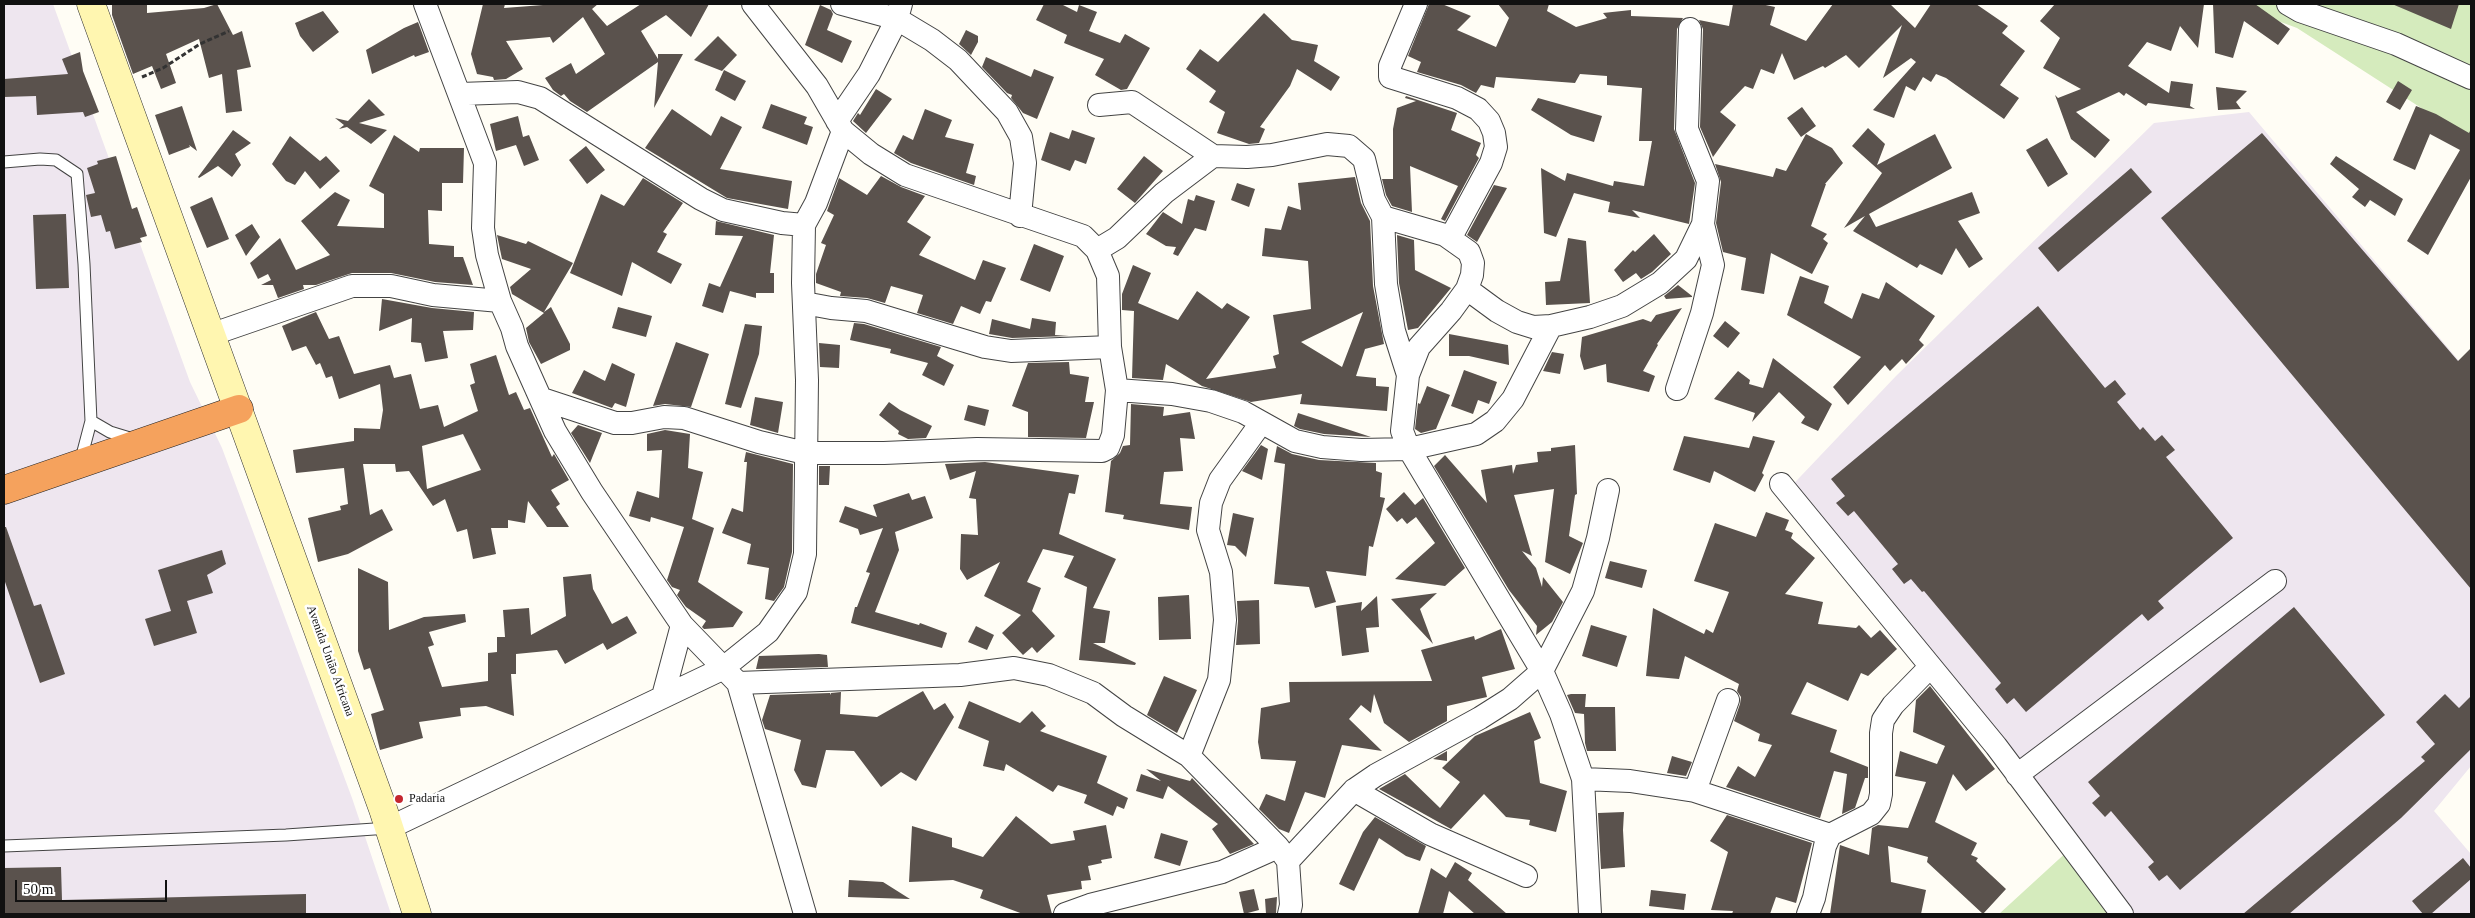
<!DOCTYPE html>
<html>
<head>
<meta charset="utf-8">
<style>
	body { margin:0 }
	#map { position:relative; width:2475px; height:918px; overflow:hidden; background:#fffdf5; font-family:"Times New Roman",serif }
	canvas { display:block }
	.frame { position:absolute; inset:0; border:5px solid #111; pointer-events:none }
	.scale { position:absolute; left:15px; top:880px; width:152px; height:22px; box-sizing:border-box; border:2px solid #111; border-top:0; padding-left:6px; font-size:15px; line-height:18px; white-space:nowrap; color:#111; -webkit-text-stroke:4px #fff; paint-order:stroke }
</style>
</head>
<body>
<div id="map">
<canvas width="2475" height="918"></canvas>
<div class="frame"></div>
<div class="scale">50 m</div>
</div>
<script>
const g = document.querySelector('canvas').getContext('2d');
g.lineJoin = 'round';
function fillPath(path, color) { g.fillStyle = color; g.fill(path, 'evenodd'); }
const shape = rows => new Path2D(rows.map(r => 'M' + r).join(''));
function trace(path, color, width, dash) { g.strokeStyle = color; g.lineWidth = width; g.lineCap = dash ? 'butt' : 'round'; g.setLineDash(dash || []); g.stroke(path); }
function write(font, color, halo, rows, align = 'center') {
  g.font = font + ' "Times New Roman",serif'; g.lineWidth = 5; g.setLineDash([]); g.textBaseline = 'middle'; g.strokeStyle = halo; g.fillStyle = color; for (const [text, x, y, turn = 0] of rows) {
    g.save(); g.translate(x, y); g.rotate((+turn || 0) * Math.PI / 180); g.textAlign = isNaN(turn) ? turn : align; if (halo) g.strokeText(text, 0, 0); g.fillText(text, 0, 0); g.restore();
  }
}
fillPath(shape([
	[4,4,53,4,190,382,222,448,352,798,391,914,4,914],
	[2249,112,2471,375,2471,766,2434,811,2471,854,2471,914,2126,914,1781,497,1896,376,2154,123]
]), '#eee6ef');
fillPath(shape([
	[2232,4,2471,4,2471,140,2297,28],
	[2070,849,2127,914,1999,914]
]), '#d5ebbd');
fillPath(shape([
	[112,4,147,4,147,13,204,8,217,4,233,35,242,31,251,67,237,70,242,111,226,113,222,74,209,78,199,39,166,54,176,83,161,89,152,66,133,74,112,15],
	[483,4,505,4,504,8,556,4,598,4,592,9,607,26,641,4,709,4,691,37,666,15,641,31,658,59,658,54,683,54,654,108,658,62,587,112,570,101,564,94,561,96,553,90,545,78,571,63,576,74,605,54,583,17,553,43,550,37,506,41,523,69,506,79,494,80,493,77,477,74,471,54],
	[1044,4,1061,4,1077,12,1079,5,1097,12,1089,31,1120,43,1125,34,1150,48,1127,89,1121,90,1095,75,1104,59,1064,43,1067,35,1036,20],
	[1429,4,1442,4,1471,16,1457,30,1496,47,1509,18,1498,4,1549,4,1547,11,1576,27,1607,18,1603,13,1631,10,1631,16,1683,18,1677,29,1674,129,1695,183,1689,224,1632,210,1640,218,1608,212,1610,202,1574,193,1556,237,1544,233,1541,168,1565,181,1567,173,1613,186,1614,181,1644,186,1652,141,1639,141,1642,88,1607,85,1607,76,1580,74,1575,83,1496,77,1494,88,1481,85,1476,93,1461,85,1417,72,1421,62,1408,56],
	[1733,4,1761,4,1775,7,1770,25,1806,41,1833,4,1890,4,1915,28,1931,4,1976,4,2008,26,2002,33,2025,51,2000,85,2019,98,2004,119,1946,78,1936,74,1931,82,1923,77,1915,91,1906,86,1894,118,1873,110,1916,62,1911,58,1883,78,1902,25,1859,68,1846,55,1825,68,1823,66,1794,80,1782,53,1774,74,1761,69,1753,89,1745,86,1720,112,1736,125,1713,157,1700,127,1703,29,1699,20,1729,26],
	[2055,4,2204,4,2198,48,2180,26,2171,51,2147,42,2128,66,2169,93,2171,81,2193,84,2190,106,2195,109,2148,103,2146,106,2126,93,2124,96,2119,92,2076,112,2110,140,2095,158,2071,139,2055,95,2058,98,2081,89,2043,68,2060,38,2040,21],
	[2213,4,2255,4,2290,29,2278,45,2244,21,2233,58,2215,53],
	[2392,4,2459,4,2451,29],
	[820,5,831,10,833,14,827,30,852,41,842,63,805,45],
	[323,11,339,32,313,52,300,36,295,23],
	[1264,13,1292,40,1318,45,1314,61,1340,77,1331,91,1297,69,1290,86,1260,127,1265,129,1259,143,1249,144,1217,133,1225,112,1209,102,1216,91,1186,69,1200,49,1218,62],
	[418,22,429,52,415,57,414,55,372,74,366,50,404,28],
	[966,30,978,36,978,42,971,55,959,44],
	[718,36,737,55,722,71,694,60],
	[80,52,83,71,99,112,85,117,83,112,37,115,36,96,4,97,4,79,68,74,62,59],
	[986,57,1031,77,1034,69,1054,77,1037,119,1023,113,1011,98,1012,95,1007,93,982,67],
	[724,70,746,81,735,101,715,90],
	[2398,81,2412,90,2400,110,2386,102],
	[2216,87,2247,91,2236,102,2241,109,2218,110],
	[876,89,892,99,866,133,853,121,858,113,860,115],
	[1406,96,1457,113,1451,130,1481,143,1476,155,1479,158,1445,221,1441,219,1458,186,1410,166,1412,212,1392,206,1386,195,1382,179,1393,179,1393,129,1397,108,1416,101,1405,98],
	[1538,98,1602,116,1594,142,1571,135,1531,110],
	[369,99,385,115,359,123,387,130,371,144,347,127,339,129,344,125,335,118,348,121],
	[771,104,807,117,804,124,813,127,807,145,762,128],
	[182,106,197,151,189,145,190,147,169,155,155,115],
	[2416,106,2436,114,2469,133,2471,129,2471,177,2428,255,2407,241,2460,150,2430,134,2415,170,2393,160],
	[1802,107,1816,126,1801,137,1787,118],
	[672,109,711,136,721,116,742,127,720,169,792,181,788,209,727,198,645,148],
	[925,109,952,120,945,137,974,144,966,173,976,176,974,185,911,163,894,153,903,135,913,140],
	[518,116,523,137,529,135,539,160,524,166,516,145,496,151,490,124],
	[1868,128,1885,144,1877,165,1935,134,1952,168,1869,214,1876,227,1972,192,1980,213,1958,221,1983,259,1969,268,1956,248,1942,275,1920,264,1917,268,1853,231,1865,216,1844,228,1882,173,1852,146],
	[233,130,251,143,235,154,241,165,232,177,218,166,199,178,198,177],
	[1072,130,1095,138,1086,164,1075,160,1070,171,1041,160,1050,132,1069,139],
	[2262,133,2458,361,2471,348,2471,589,2161,218],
	[1806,134,1832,148,1843,163,1825,184,1826,184,1811,226,1827,234,1823,239,1828,243,1812,274,1771,253,1764,294,1741,290,1746,258,1723,252,1716,223,1721,182,1715,164,1773,177,1776,168,1786,171],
	[394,135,419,152,420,148,464,148,463,183,442,183,442,211,428,210,429,244,454,246,454,257,463,257,473,285,435,282,391,273,352,273,316,285,303,285,304,289,278,298,273,285,261,285,271,280,268,274,258,279,250,263,280,238,296,270,330,255,301,221,335,192,350,200,337,226,384,228,384,194,369,186],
	[290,136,320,161,326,156,340,171,320,189,305,171,295,185,286,181,272,164],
	[2047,138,2068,174,2048,187,2026,150],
	[586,146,605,170,587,184,569,160],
	[116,156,132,209,137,207,147,236,140,238,142,242,115,249,110,231,106,232,101,215,91,217,86,195,95,193,87,168,98,164,97,161],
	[1144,156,1163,171,1135,203,1117,189],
	[2336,156,2403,199,2395,216,2370,200,2365,207,2352,197,2359,189,2330,164],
	[2131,168,2152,192,2058,272,2038,248],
	[881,176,901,187,925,196,907,222,931,237,919,255,975,280,983,260,1006,268,991,302,986,301,980,314,961,306,953,324,917,313,923,295,891,286,885,303,867,298,840,296,841,292,816,283,816,274,826,245,821,243,834,215,827,211,839,178,867,195],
	[1355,177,1361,203,1370,221,1373,286,1384,344,1365,349,1356,376,1376,378,1376,386,1389,387,1387,411,1300,404,1302,394,1251,402,1202,386,1166,364,1163,380,1132,378,1134,311,1122,310,1122,294,1133,265,1151,273,1138,303,1178,320,1197,291,1222,309,1227,303,1250,317,1206,379,1276,368,1273,356,1279,354,1273,315,1311,309,1308,261,1262,256,1265,228,1281,230,1288,206,1301,210,1298,183],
	[1363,312,1342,367,1301,342],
	[643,178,683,203,663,232,667,234,657,252,682,264,671,284,632,262,622,296,570,273,601,194,624,206],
	[1237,183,1255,189,1249,207,1231,200],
	[1494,185,1507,188,1477,242,1467,235],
	[1196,195,1215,201,1206,231,1195,228,1178,256,1173,254,1176,247,1166,246,1146,234,1163,212,1182,224,1188,199,1194,201],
	[212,197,229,239,207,248,190,207],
	[66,214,69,288,36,289,33,215],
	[716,221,774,235,770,273,774,273,774,293,756,293,756,298,730,291,723,313,702,306,709,283,720,287,743,236,715,235],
	[252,224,260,237,246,256,235,235],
	[1654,234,1671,254,1652,272,1641,279,1636,273,1623,282,1614,270,1633,250,1635,252],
	[497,235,526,244,528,241,573,263,544,312,551,307,570,344,570,350,541,364,529,342,526,328,544,313,512,294,510,287,531,269,502,259],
	[1397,235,1414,240,1415,270,1451,288,1418,328,1408,330,1399,283],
	[1568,238,1586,241,1590,303,1546,305,1545,282,1560,281],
	[1034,244,1064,256,1050,292,1020,280],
	[1800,276,1829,286,1824,303,1852,319,1862,293,1879,299,1886,282,1935,316,1919,340,1924,345,1906,364,1902,359,1890,371,1885,365,1848,405,1833,387,1861,357,1787,315],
	[1678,285,1692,296,1692,297,1666,299,1664,296],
	[382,299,432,308,474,312,473,330,443,331,448,358,425,362,421,343,411,342,412,318,379,331],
	[2038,306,2105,388,2115,380,2126,394,2117,402,2140,430,2143,427,2155,441,2162,435,2175,450,2166,457,2233,538,2158,601,2164,608,2148,621,2142,614,2026,712,2014,698,2007,704,1995,689,2001,683,1924,591,1922,592,1911,579,1904,584,1892,569,1898,564,1854,511,1848,516,1836,503,1845,496,1831,479],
	[618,307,652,316,646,337,612,328],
	[1682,308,1657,344,1658,345,1643,371,1655,376,1649,392,1607,382,1606,364,1584,370,1580,356,1582,337,1643,319,1651,322,1656,315],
	[316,312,329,339,339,336,354,374,390,365,394,378,411,374,420,409,438,405,444,427,478,411,470,385,475,383,470,364,496,355,509,395,516,392,524,410,530,408,552,457,554,454,569,480,551,490,560,504,556,507,569,527,547,527,528,501,525,523,508,520,508,528,491,528,496,554,473,559,467,529,457,532,445,499,433,506,409,471,396,472,395,464,363,464,370,515,382,509,393,530,348,554,318,562,308,518,341,510,340,506,348,504,344,468,296,473,293,450,354,441,354,428,380,429,383,410,380,384,339,399,332,376,326,378,320,363,316,365,306,346,292,351,282,326],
	[463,434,481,470,427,489,422,446],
	[1032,318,1056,322,1055,335,1069,336,1012,338,989,334,992,319,1030,329],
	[1725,321,1740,333,1728,348,1713,336],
	[854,323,864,324,941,347,937,356,954,365,944,386,922,375,928,363,890,353,891,349,850,340],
	[745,324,762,326,759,354,741,408,725,404],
	[1449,334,1508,345,1509,365,1469,356,1449,356],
	[676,342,709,354,691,407,665,404,653,406],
	[819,343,840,345,839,368,820,367],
	[1552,352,1564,354,1560,374,1543,371],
	[1773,358,1832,404,1818,431,1801,423,1805,417,1779,392,1752,422,1755,413,1714,399,1738,371,1750,380,1749,384,1763,388],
	[1069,362,1070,374,1089,377,1085,402,1094,402,1086,438,1028,437,1028,412,1012,406,1028,363],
	[612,363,635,374,626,407,615,403,612,408,572,393,584,370,605,381],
	[1464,370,1497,382,1489,404,1478,400,1473,414,1451,406],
	[1427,386,1450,395,1436,429,1421,433,1415,429,1418,403,1420,404],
	[755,397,783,402,778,433,750,425],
	[889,402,900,410,932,426,926,438,908,439,898,434,899,431,879,415],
	[1131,404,1164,407,1163,416,1190,412,1195,439,1180,438,1183,471,1164,472,1160,504,1192,507,1189,530,1123,519,1124,515,1105,512,1111,461,1120,453,1123,446,1130,445],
	[968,405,989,410,985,426,964,420],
	[1298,413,1371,437,1324,434,1300,429,1294,426],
	[578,425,602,433,590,463,571,433],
	[665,430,690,434,688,468,703,472,692,519,714,528,698,582,743,612,733,627,704,629,702,627,706,621,686,607,677,595,680,590,672,587,667,580,684,527,651,517,650,522,629,516,637,491,659,498,662,450,647,451,647,434],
	[1684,436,1749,448,1753,436,1775,441,1762,473,1764,475,1755,492,1714,471,1710,483,1673,470],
	[1261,445,1268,449,1262,480,1242,471],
	[1575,445,1577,494,1575,495,1569,536,1583,543,1570,574,1545,562,1554,489,1514,495,1532,556,1522,551,1536,568,1542,587,1543,577,1563,602,1552,622,1536,635,1537,626,1509,590,1434,466,1445,455,1487,503,1481,470,1512,465,1513,474,1516,465,1538,462,1537,452,1551,451,1551,448],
	[1277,446,1292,454,1319,460,1376,463,1376,471,1382,473,1380,497,1385,498,1373,547,1369,546,1366,576,1326,571,1336,602,1315,608,1309,587,1274,584,1285,464,1274,462],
	[746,452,793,464,792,552,784,587,774,601,765,599,769,568,747,564,751,544,722,533,732,508,743,512,747,462,744,462],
	[985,462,1079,475,1075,494,1069,493,1059,534,1116,559,1093,608,1110,611,1105,643,1093,643,1136,663,1135,665,1079,660,1087,587,1064,577,1074,556,1043,549,1027,582,1041,588,1032,611,1055,636,1037,653,1032,647,1023,655,1002,633,1021,615,984,596,1000,562,967,580,960,569,961,534,978,535,976,499,969,498,976,471,950,480,945,464],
	[819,466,830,466,829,485,819,485],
	[1404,492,1415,505,1423,498,1465,568,1445,586,1395,579,1435,543,1416,517,1407,524,1402,518,1397,522,1386,509],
	[909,493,912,500,925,496,933,518,895,532,899,550,875,612,919,625,920,623,947,633,942,648,851,623,855,607,857,607,870,573,866,572,883,528,860,535,858,529,839,522,845,506,877,517,873,505],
	[1766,512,1789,520,1785,530,1793,533,1791,538,1815,558,1785,594,1823,602,1818,624,1856,628,1859,625,1871,638,1880,630,1897,649,1868,676,1861,673,1848,701,1807,682,1791,714,1837,730,1830,752,1868,767,1868,778,1865,778,1855,808,1842,814,1847,774,1834,771,1820,818,1726,787,1738,766,1755,777,1772,745,1758,741,1760,734,1734,721,1740,704,1741,697,1737,691,1739,684,1685,656,1679,679,1646,676,1653,608,1704,634,1706,629,1713,633,1729,592,1694,581,1715,523,1756,537],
	[1233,513,1254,518,1246,557,1235,546,1227,545],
	[4,527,6,527,34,606,41,604,65,674,40,683,4,579],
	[222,550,226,564,207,575,213,593,187,601,197,633,154,646,145,619,171,611,158,570],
	[1610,561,1647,570,1642,588,1605,578],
	[358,568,388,582,389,630,424,617,465,614,466,622,429,632,434,645,428,647,442,687,488,681,488,653,497,652,497,637,505,637,503,610,529,608,531,635,566,616,563,577,591,574,593,589,612,624,627,616,637,633,607,650,603,643,565,664,557,650,516,654,516,674,511,674,514,716,486,706,460,708,461,716,419,722,423,738,380,750,371,714,384,710,370,668,364,670,358,651],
	[1437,593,1420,609,1433,644,1391,599],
	[1189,595,1191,639,1159,640,1158,597],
	[1377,596,1379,627,1366,628,1369,652,1342,656,1336,606,1362,602,1361,611],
	[1259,600,1260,644,1236,645,1238,621,1237,601],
	[2294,607,2385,715,2180,890,2167,875,2159,881,2148,867,2154,862,2111,811,2105,817,2092,803,2100,796,2088,782],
	[1591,625,1627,636,1617,667,1582,656],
	[976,626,994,635,987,650,968,642],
	[1501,629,1515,669,1482,677,1487,697,1447,706,1447,721,1409,742,1384,723,1374,694,1371,713,1361,705,1349,719,1382,751,1342,745,1325,798,1305,792,1289,833,1279,829,1259,809,1266,794,1285,801,1296,761,1261,759,1258,742,1261,708,1290,702,1289,682,1432,681,1421,650,1474,636,1475,640],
	[819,654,827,655,828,667,756,669,759,656],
	[1164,676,1197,690,1177,733,1147,715],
	[1930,686,1995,769,1966,791,1953,774,1935,822,1977,843,1971,855,1978,858,1976,861,2006,889,1983,914,1927,862,1928,857,1888,846,1891,882,1926,890,1921,914,1830,914,1840,845,1869,855,1872,828,1878,825,1908,828,1926,782,1895,776,1900,751,1937,764,1945,746,1913,732,1916,700],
	[923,691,934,710,945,703,954,717,916,781,901,772,881,787,854,751,826,750,816,788,802,785,794,770,801,740,765,729,762,720,770,695,830,693,831,695,831,693,841,692,840,714,877,717],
	[1571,694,1586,694,1585,707,1615,707,1616,751,1587,751,1585,743,1584,714,1575,713,1567,695],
	[2445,694,2459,708,2471,696,2471,749,2401,818,2289,914,2243,914,2425,761,2421,757,2435,744,2416,722],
	[969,701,1020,723,1032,711,1046,726,1040,731,1107,756,1097,783,1128,798,1124,809,1117,806,1113,816,1084,803,1087,795,1058,785,1053,792,1006,764,1004,771,983,766,989,741,958,728],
	[1530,712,1541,738,1534,741,1540,783,1567,791,1556,832,1529,825,1530,820,1506,817,1484,794,1451,829,1379,789,1405,774,1440,808,1460,782,1442,768,1475,736],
	[1447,751,1447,761,1433,759],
	[1672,756,1692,762,1686,776,1667,773],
	[1146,769,1190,781,1192,778,1254,844,1230,854,1212,829,1218,824,1168,786,1163,799,1136,791,1141,774,1161,781],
	[1624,812,1623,830,1625,867,1601,869,1598,813],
	[1727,815,1812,843,1796,903,1776,897,1770,914,1732,914,1733,911,1711,910,1728,852,1710,841],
	[1016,816,1051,844,1075,840,1073,831,1106,825,1112,858,1101,860,1102,863,1088,866,1091,880,1081,881,1082,889,1047,895,1052,914,1023,914,980,898,983,890,953,880,909,882,912,826,952,838,952,847,983,857],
	[1375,817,1426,846,1420,861,1406,856,1379,838,1354,891,1339,884,1363,832],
	[1161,833,1188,841,1180,866,1154,858],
	[2463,858,2471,868,2471,879,2431,914,2423,914,2412,901],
	[1455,862,1472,873,1468,880,1507,914,1475,914,1449,891,1443,914,1418,914,1431,868,1446,878],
	[61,867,62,900,306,894,306,914,4,914,4,868],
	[849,880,883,882,910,899,848,897],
	[1254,889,1259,910,1244,914,1239,892],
	[1651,890,1686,894,1684,910,1649,906],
	[1277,897,1276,914,1266,914,1265,899]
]), '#5a524d');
const lane = shape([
	[4,162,40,159,56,160,77,174,84,264,91,421,80,463],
	[91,421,110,432,133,439],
	[4,846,286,835,389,828]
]);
const street = shape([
	[425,4,485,163,483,228,487,255,500,301,512,328,517,346,555,431,592,492,682,625,738,683,805,914],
	[842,4,897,19,932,40,958,60,1007,112,1021,137,1025,163,1020,216],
	[1416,4,1390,66,1390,77,1457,98,1478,109,1489,121,1494,133,1496,147,1491,163,1451,237],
	[2288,4,2300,11,2396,44,2471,78],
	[460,94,518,92,540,98,701,199,723,210,782,223,804,225,816,203,843,131],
	[1099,105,1132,102,1213,156],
	[837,121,869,74,897,19,901,4],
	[1383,217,1386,284,1394,331,1408,375],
	[1097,250,1117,238,1164,193,1213,156,1247,157,1272,155,1327,144,1349,146,1364,159,1374,200,1383,217,1445,235,1469,252,1473,263,1472,275,1467,289,1451,311,1419,347,1408,375,1402,431,1409,449,1542,671,1561,714,1583,779,1590,914],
	[1467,289,1497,311,1517,322,1533,327,1551,326,1590,317,1622,306,1660,283,1686,259,1703,224,1708,181,1687,129,1690,29],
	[804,303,831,308,866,311,985,347,1011,351,1110,347],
	[210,335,352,286,391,286,433,295,500,301],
	[1677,389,1702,313,1713,265,1703,224],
	[1117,390,1172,394,1211,401,1243,412,1295,441,1322,447,1361,450,1409,449,1476,434,1495,421,1513,399,1551,326],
	[542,399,615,423,632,423,664,417,684,418,759,442,805,453,884,453,977,449,1102,451,1108,448,1113,435,1117,390,1110,347,1108,276,1097,250,1083,236,905,175,871,154,843,131,817,86,753,4],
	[1781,484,1996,746,2122,914],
	[738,683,960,675,1014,668,1049,675,1093,693,1124,716,1189,756,1278,847,1288,861,1291,905,1289,914],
	[663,696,682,625],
	[1189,756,1219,680,1225,620,1221,572,1208,530,1211,503,1220,480,1261,423],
	[2017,775,2275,581],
	[1583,779,1630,781,1695,791,1830,835],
	[1354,790,1430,834,1526,876],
	[1695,791,1728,700],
	[389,828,722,669,768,632,796,592,805,554,807,380,803,283,804,225],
	[1288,861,1354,790,1376,775,1480,718,1510,699,1542,671,1583,591,1598,538,1608,490],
	[1065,914,1090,905,1222,872,1278,847],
	[1808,914,1814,898,1825,846,1830,835,1871,814,1879,804,1881,794,1881,733,1883,720,1893,705,1930,667]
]);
const secondary = shape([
	[91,4,383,809,417,914]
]);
const highway = shape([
	[4,490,239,409]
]);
trace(lane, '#444', 13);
trace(street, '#444', 24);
trace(secondary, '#333', 29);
trace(highway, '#222', 29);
trace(shape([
	[142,77,163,68,200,44,229,31]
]), '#333', 3, [5, 2.5]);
trace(lane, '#fff', 11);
trace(street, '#fff', 22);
trace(secondary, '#fff6b0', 28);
trace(highway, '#f5a25d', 28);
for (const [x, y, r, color] of [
	[399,799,5,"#c4262e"]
]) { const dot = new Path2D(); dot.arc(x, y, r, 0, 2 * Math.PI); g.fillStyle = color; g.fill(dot); trace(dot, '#fff', 2); }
write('12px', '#111', '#fff', [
	["Avenida União Africana",330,661,70]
]);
write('12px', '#111', '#fff', [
	["Padaria",409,799]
], 'left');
</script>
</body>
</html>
